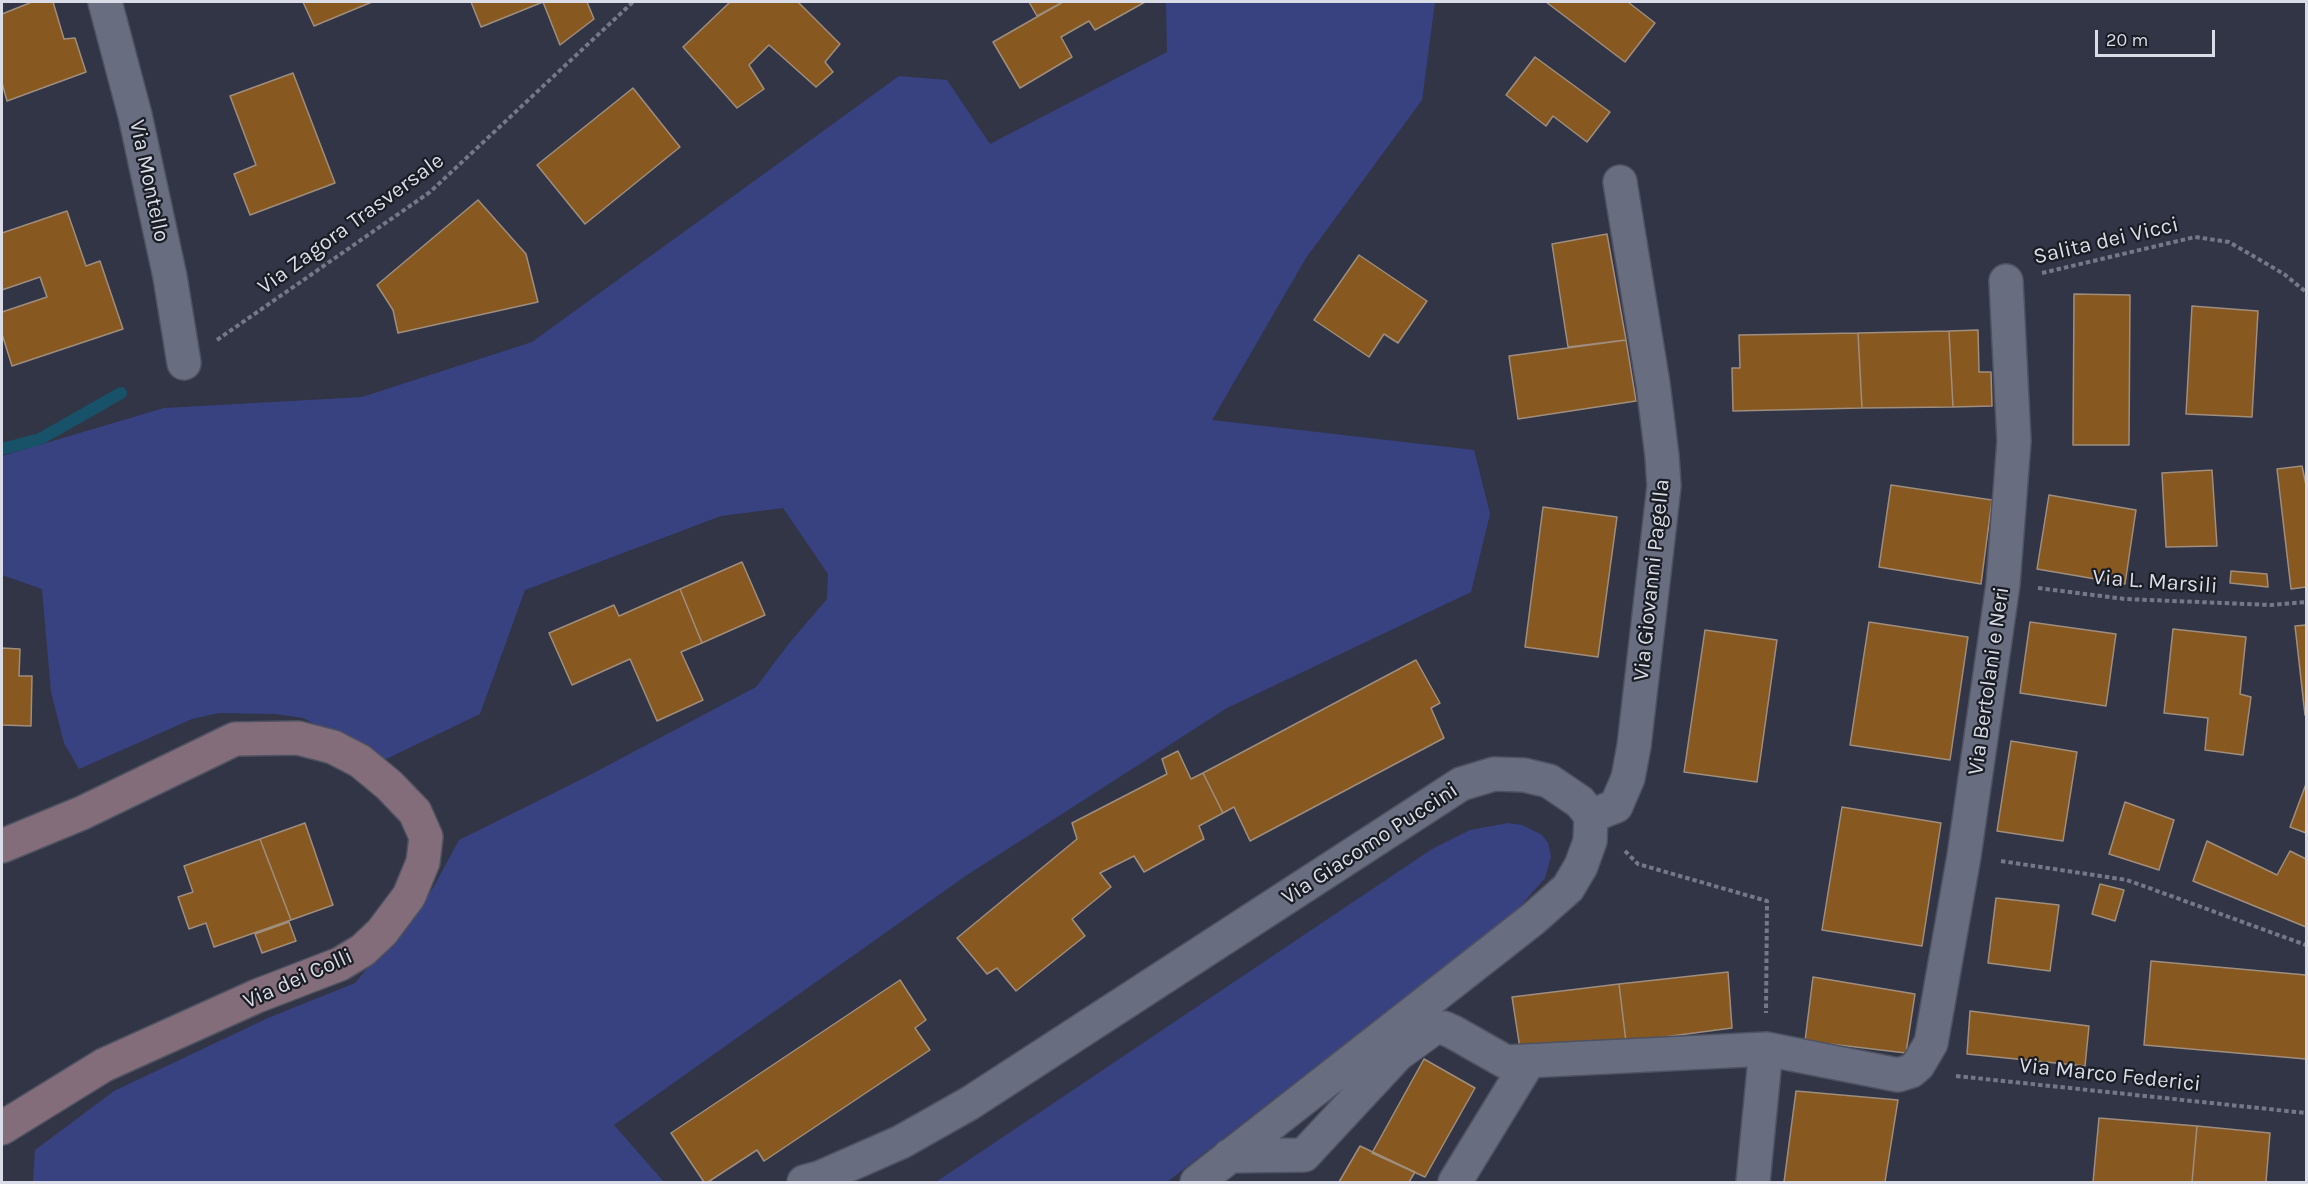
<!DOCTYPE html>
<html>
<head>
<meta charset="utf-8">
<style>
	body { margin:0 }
	#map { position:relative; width:2308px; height:1184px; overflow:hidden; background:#313546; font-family:Karla,sans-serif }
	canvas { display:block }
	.frame { position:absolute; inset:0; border:3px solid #dadde8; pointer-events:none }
	.scale { position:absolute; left:2095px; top:30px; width:120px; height:27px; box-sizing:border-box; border:3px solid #dadde8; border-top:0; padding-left:8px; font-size:18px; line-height:21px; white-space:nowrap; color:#dadde8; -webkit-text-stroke:4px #1b1d25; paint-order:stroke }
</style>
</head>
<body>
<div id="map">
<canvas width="2308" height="1184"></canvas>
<div class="frame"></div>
<div class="scale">20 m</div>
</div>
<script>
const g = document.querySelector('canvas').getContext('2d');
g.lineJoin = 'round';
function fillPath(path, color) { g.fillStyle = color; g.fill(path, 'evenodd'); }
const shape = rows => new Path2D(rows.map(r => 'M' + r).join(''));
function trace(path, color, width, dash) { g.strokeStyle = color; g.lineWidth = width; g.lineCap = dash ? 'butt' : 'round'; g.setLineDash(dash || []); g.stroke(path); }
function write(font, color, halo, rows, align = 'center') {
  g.font = font + ' Karla,sans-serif'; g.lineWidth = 4.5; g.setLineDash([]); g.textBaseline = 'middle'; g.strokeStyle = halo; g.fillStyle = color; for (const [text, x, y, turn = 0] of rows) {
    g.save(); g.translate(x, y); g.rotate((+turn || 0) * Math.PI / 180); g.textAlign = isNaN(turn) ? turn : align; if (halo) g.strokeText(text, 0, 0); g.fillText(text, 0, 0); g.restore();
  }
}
fillPath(shape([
	[1166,2,1435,2,1422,100,1306,258,1212,420,1474,450,1490,514,1471,592,1227,708,967,875,614,1125,664,1182,33,1182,35,1150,114,1091,268,1018,355,983,433,888,459,840,586,777,756,687,791,641,827,599,828,574,783,508,721,516,525,590,480,714,384,760,303,718,275,714,219,713,192,719,79,769,64,743,51,692,42,589,2,575,2,456,164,408,362,397,532,342,899,76,947,80,990,144,1167,52],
	[1508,823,1522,825,1542,835,1548,843,1551,857,1545,878,1517,910,1167,1182,936,1182,1432,849,1470,830]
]), '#384281');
trace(shape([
	[2,449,40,439,121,393]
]), '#185269', 12);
const building = shape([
	[32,2,53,2,64,39,75,38,86,72,7,101,2,83,2,14,32,2],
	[303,2,372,2,314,26,303,2],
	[471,2,543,2,481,27,471,2],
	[543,2,587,2,594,19,560,45,543,2],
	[730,2,798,2,840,44,825,62,833,72,816,87,769,45,749,65,764,89,737,108,683,47,730,2],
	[1029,2,1063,2,1037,16,1029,2],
	[1063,2,1145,2,1095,30,1089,21,1061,37,1072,57,1020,88,993,42,1063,2],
	[1546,2,1628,2,1655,23,1625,62,1546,2],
	[1535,57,1610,112,1587,142,1553,116,1546,126,1506,95,1535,57],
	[293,73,335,183,250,215,234,174,256,165,230,96,293,73],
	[633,88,680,147,585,224,537,165,633,88],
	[478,200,526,254,538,302,398,333,393,310,377,285,478,200],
	[67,211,86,266,100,261,123,329,12,366,2,334,2,312,47,297,40,277,2,290,2,233,67,211],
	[1607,234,1626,340,1568,347,1552,244,1607,234],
	[1359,255,1427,301,1398,343,1384,334,1369,357,1314,320,1359,255],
	[2074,294,2130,295,2129,445,2073,445,2074,294],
	[2192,306,2258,311,2252,417,2186,414,2192,306],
	[1978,330,1979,372,1991,372,1992,406,1953,407,1949,331,1978,330],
	[1949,331,1953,407,1862,408,1858,333,1949,331],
	[1858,333,1862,408,1733,411,1732,368,1740,368,1739,335,1858,333],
	[1626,340,1636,401,1518,419,1509,356,1626,340],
	[2302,466,2306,485,2306,587,2291,589,2277,469,2302,466],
	[2212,470,2217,546,2166,547,2162,473,2212,470],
	[1891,485,1992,500,1981,584,1879,567,1891,485],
	[2049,495,2136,510,2125,584,2037,569,2049,495],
	[1543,507,1617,517,1598,657,1525,647,1543,507],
	[742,562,765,615,702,643,680,589,742,562],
	[2231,571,2267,574,2268,587,2230,583,2231,571],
	[680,589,702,643,681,652,703,700,657,721,630,659,572,685,549,633,614,605,619,616,680,589],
	[1869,622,1968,637,1950,760,1850,745,1869,622],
	[2030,622,2116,634,2106,706,2020,693,2030,622],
	[2306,625,2306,714,2305,715,2295,626,2306,625],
	[2173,629,2246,637,2240,694,2251,697,2243,755,2205,750,2208,718,2164,713,2173,629],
	[1705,630,1777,640,1757,782,1684,772,1705,630],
	[2,648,20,649,19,676,32,676,31,726,2,725,2,648],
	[1416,660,1440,703,1431,708,1444,738,1250,841,1234,807,1223,813,1203,773,1416,660],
	[2011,741,2077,752,2063,841,1997,831,2011,741],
	[1178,751,1191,779,1203,773,1223,813,1199,826,1204,839,1144,872,1134,856,1100,873,1111,887,1072,919,1085,936,1016,991,997,968,987,974,957,938,1077,839,1072,823,1167,774,1162,759,1178,751],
	[2306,784,2306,833,2290,827,2306,784],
	[2125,802,2174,820,2159,870,2109,854,2125,802],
	[1842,807,1941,823,1922,946,1822,930,1842,807],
	[305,823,333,905,291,920,260,839,305,823],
	[260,839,291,920,214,947,206,923,189,929,178,897,193,892,184,866,260,839],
	[2207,841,2277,875,2290,851,2306,859,2306,927,2193,881,2207,841],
	[2100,884,2124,890,2115,921,2092,914,2100,884],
	[1996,898,2059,905,2050,971,1988,963,1996,898],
	[289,922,296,941,262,953,255,934,289,922],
	[2151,961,2306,975,2306,1059,2144,1045,2151,961],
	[1728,972,1732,1028,1626,1042,1619,984,1728,972],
	[1813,977,1915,994,1906,1053,1805,1041,1813,977],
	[900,980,926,1020,915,1028,930,1050,764,1161,757,1150,708,1182,704,1182,671,1133,900,980],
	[1619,984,1626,1042,1521,1055,1512,997,1619,984],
	[1970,1011,2089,1026,2085,1066,1967,1054,1970,1011],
	[1424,1059,1475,1088,1425,1177,1372,1153,1424,1059],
	[1796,1091,1898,1100,1885,1182,1784,1182,1796,1091],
	[2099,1118,2197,1126,2192,1182,2093,1182,2099,1118],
	[2197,1126,2270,1133,2266,1182,2192,1182,2197,1126],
	[1360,1146,1415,1172,1409,1182,1339,1182,1360,1146]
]);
fillPath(building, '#875921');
trace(building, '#9f8e7e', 1.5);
const street = shape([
	[105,2,135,115,170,277,184,363],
	[1591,816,1616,806,1628,778,1634,746,1664,486,1662,456,1653,384,1620,182],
	[1229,1156,1304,1155,1398,1054,1434,1028,1444,1028,1453,1032,1506,1062,1766,1049,1898,1075,1911,1071,1918,1065,1931,1043,1964,856,2003,584,2014,441,2006,281],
	[804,1182,819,1178,901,1142,970,1103,1461,784,1494,774,1524,775,1549,781,1580,802,1591,816,1590,841,1581,866,1568,888,1533,919,1197,1182],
	[1455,1182,1529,1061],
	[1753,1182,1766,1049]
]);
const secondary = shape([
	[2,846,82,813,235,739,298,738,333,747,360,761,389,785,415,812,426,837,423,862,409,896,382,932,363,950,340,964,257,996,104,1065,2,1128]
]);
trace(street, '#4f5261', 36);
trace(secondary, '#4f5261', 36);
trace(shape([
	[2042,273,2195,237,2229,242,2284,274,2306,292],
	[217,340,430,192,633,2],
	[2038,588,2125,599,2271,605,2306,602],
	[1625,851,1638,864,1767,901,1766,1013],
	[2001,861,2127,880,2306,945],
	[1956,1076,2306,1113]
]), '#757887', 4, [4.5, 3]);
trace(street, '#686d80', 33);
trace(secondary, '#846d7a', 33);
write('22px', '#dadde8', '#1b1d25', [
	["Via Montello",149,181,78],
	["Via Zagora Trasversale",351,224,-36],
	["Salita dei Vicci",2106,241,-13],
	["Via Giovanni Pagella",1652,580,-84],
	["Via L. Marsili",2155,582,4],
	["Via Bertolani e Neri",1989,681,-82],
	["Via Giacomo Puccini",1370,844,-33],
	["Via dei Colli",298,979,-24],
	["Via Marco Federici",2110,1075,6]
]);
</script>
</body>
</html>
